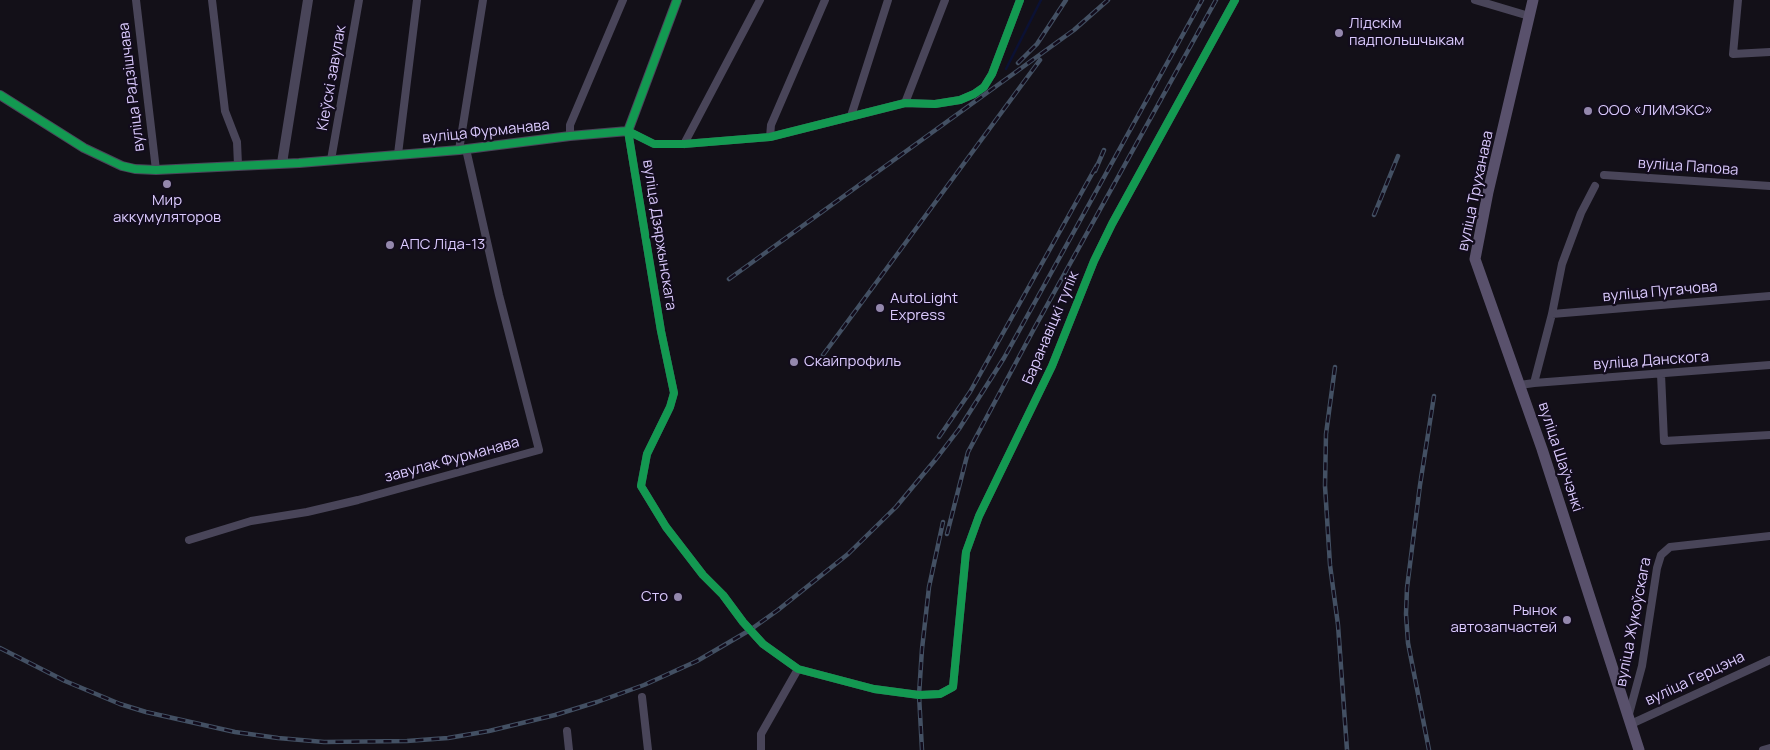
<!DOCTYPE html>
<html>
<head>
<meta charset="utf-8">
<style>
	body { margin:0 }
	canvas { display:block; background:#131018 }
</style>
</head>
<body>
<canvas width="1770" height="750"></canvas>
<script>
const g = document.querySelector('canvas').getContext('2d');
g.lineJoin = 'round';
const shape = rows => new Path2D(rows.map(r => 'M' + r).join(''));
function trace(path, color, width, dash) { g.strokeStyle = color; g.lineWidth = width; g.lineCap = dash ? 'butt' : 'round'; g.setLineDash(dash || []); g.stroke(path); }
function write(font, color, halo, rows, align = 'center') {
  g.font = font + ' Manrope,sans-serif'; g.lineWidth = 4.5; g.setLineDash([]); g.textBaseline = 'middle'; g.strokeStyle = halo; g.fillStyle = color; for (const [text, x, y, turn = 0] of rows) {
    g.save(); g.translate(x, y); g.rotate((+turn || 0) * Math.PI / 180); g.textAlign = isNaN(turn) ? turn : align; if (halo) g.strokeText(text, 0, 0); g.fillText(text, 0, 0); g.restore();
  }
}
trace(shape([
	[1006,69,1041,0]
]), '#0b1134', 2.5);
trace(shape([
	[136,0,156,170],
	[212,0,225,111,237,142,238,165],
	[1475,0,1529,16],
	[1738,0,1733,54,1770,52],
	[905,103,945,0],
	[851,116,888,0],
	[628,131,661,331,674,393,670,407,647,454,641,486,666,527,703,575,723,595,743,622,763,644,798,669,874,689,919,695,940,694,953,687,966,552,979,516,1052,366,1094,261,1112,224,1235,0],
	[628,131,654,144,684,144,770,137,905,103,935,104,960,100,974,94,984,87,992,74,1020,0],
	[570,136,570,125,623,0],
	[770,137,771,125,825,0],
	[684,144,760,0],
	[459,150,483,0],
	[398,154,417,0],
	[331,160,359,0],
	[1604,175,1770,186],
	[1552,314,1770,296],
	[1661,374,1664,441,1770,435],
	[1534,383,1770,365],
	[1520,385,1534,383,1552,314,1562,264,1581,213,1595,186],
	[189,540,251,521,307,512,358,500,539,450,499,295,466,149],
	[642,697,648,750],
	[1629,714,1642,666,1657,568,1661,555,1670,547,1770,536],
	[1631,724,1770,660],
	[567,731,569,750],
	[761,750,761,734,798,669],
	[1763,750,1770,748]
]), '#494559', 8);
trace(shape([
	[0,95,84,148,122,166,135,169,156,170,299,163,459,150,570,136,628,131,677,0],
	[282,163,308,0]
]), '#494559', 10);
trace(shape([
	[1533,0,1488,192,1475,259,1542,449,1639,750]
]), '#59516c', 11);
const rail = shape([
	[1018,63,1037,44,1066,0],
	[1095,171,1104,150],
	[1374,215,1398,156],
	[729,279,1074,30,1108,0],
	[823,355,1040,60],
	[1335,367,1326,434,1325,486,1330,565,1338,625,1347,750],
	[939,437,970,392,1097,165],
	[947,534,968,452,1035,327,1216,0],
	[0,648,65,681,120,704,146,712,235,732,278,738,324,742,407,741,448,738,489,731,555,715,597,702,644,685,697,661,750,630,778,610,848,554,896,507,936,459,959,429,1004,358,1202,0],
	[922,750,919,695,922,649,929,587,943,522],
	[1429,750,1408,643,1406,614,1407,588,1420,485,1434,396]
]);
trace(rail, '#435063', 4.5);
trace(rail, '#120c1c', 2.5, [8]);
trace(shape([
	[677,0,628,131,661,331,674,393,670,407,647,454,641,486,666,527,703,575,723,595,743,622,763,644,798,669,874,689,919,695,940,694,953,687,966,552,979,516,1052,366,1094,261,1112,224,1235,0],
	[0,95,84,148,122,166,135,169,156,170,299,163,459,150,570,136,628,131,654,144,684,144,770,137,905,103,935,104,960,100,974,94,984,87,992,74,1020,0]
]), '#139951', 8);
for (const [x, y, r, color] of [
	[1339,33,5,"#9488ad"],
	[1588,111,5,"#9488ad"],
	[167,184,5,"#9488ad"],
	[390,245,5,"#9488ad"],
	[880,308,5,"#9488ad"],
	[794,362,5,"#9488ad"],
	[678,597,5,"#9488ad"],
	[1567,620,5,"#9488ad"]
]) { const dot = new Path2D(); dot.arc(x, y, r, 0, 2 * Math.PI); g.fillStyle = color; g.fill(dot); trace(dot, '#120c1c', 2); }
write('15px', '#dac9fd', '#120c1c', [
	["Лідскім",1349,24],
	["падпольшчыкам",1349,41],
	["ООО «ЛИМЭКС»",1598,111],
	["Мир",167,201,"center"],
	["аккумуляторов",167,218,"center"],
	["АПС Ліда-13",400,245],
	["AutoLight",890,299],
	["Express",890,316],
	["Скайпрофиль",804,362],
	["Сто",668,597,"right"],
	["Рынок",1557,611,"right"],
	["автозапчастей",1557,628,"right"]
], 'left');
write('15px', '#dac9fd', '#120c1c', [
	["Кіеўскі завулак",332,78,-80],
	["вуліца Радзішчава",132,87,-97],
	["вуліца Фурманава",486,132,-6],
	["вуліца Папова",1688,167,4],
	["вуліца Труханава",1476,191,-78],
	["вуліца Дзяржынскага",659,235,81],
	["вуліца Пугачова",1660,292,-5],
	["Баранавіцкі тупік",1051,328,-67],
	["вуліца Данскога",1651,361,-4],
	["вуліца Шаўчэнкі",1560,457,72],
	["завулак Фурманава",452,460,-15],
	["вуліца Жукоўскага",1634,622,-79],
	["вуліца Герцэна",1695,679,-25]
]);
</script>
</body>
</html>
